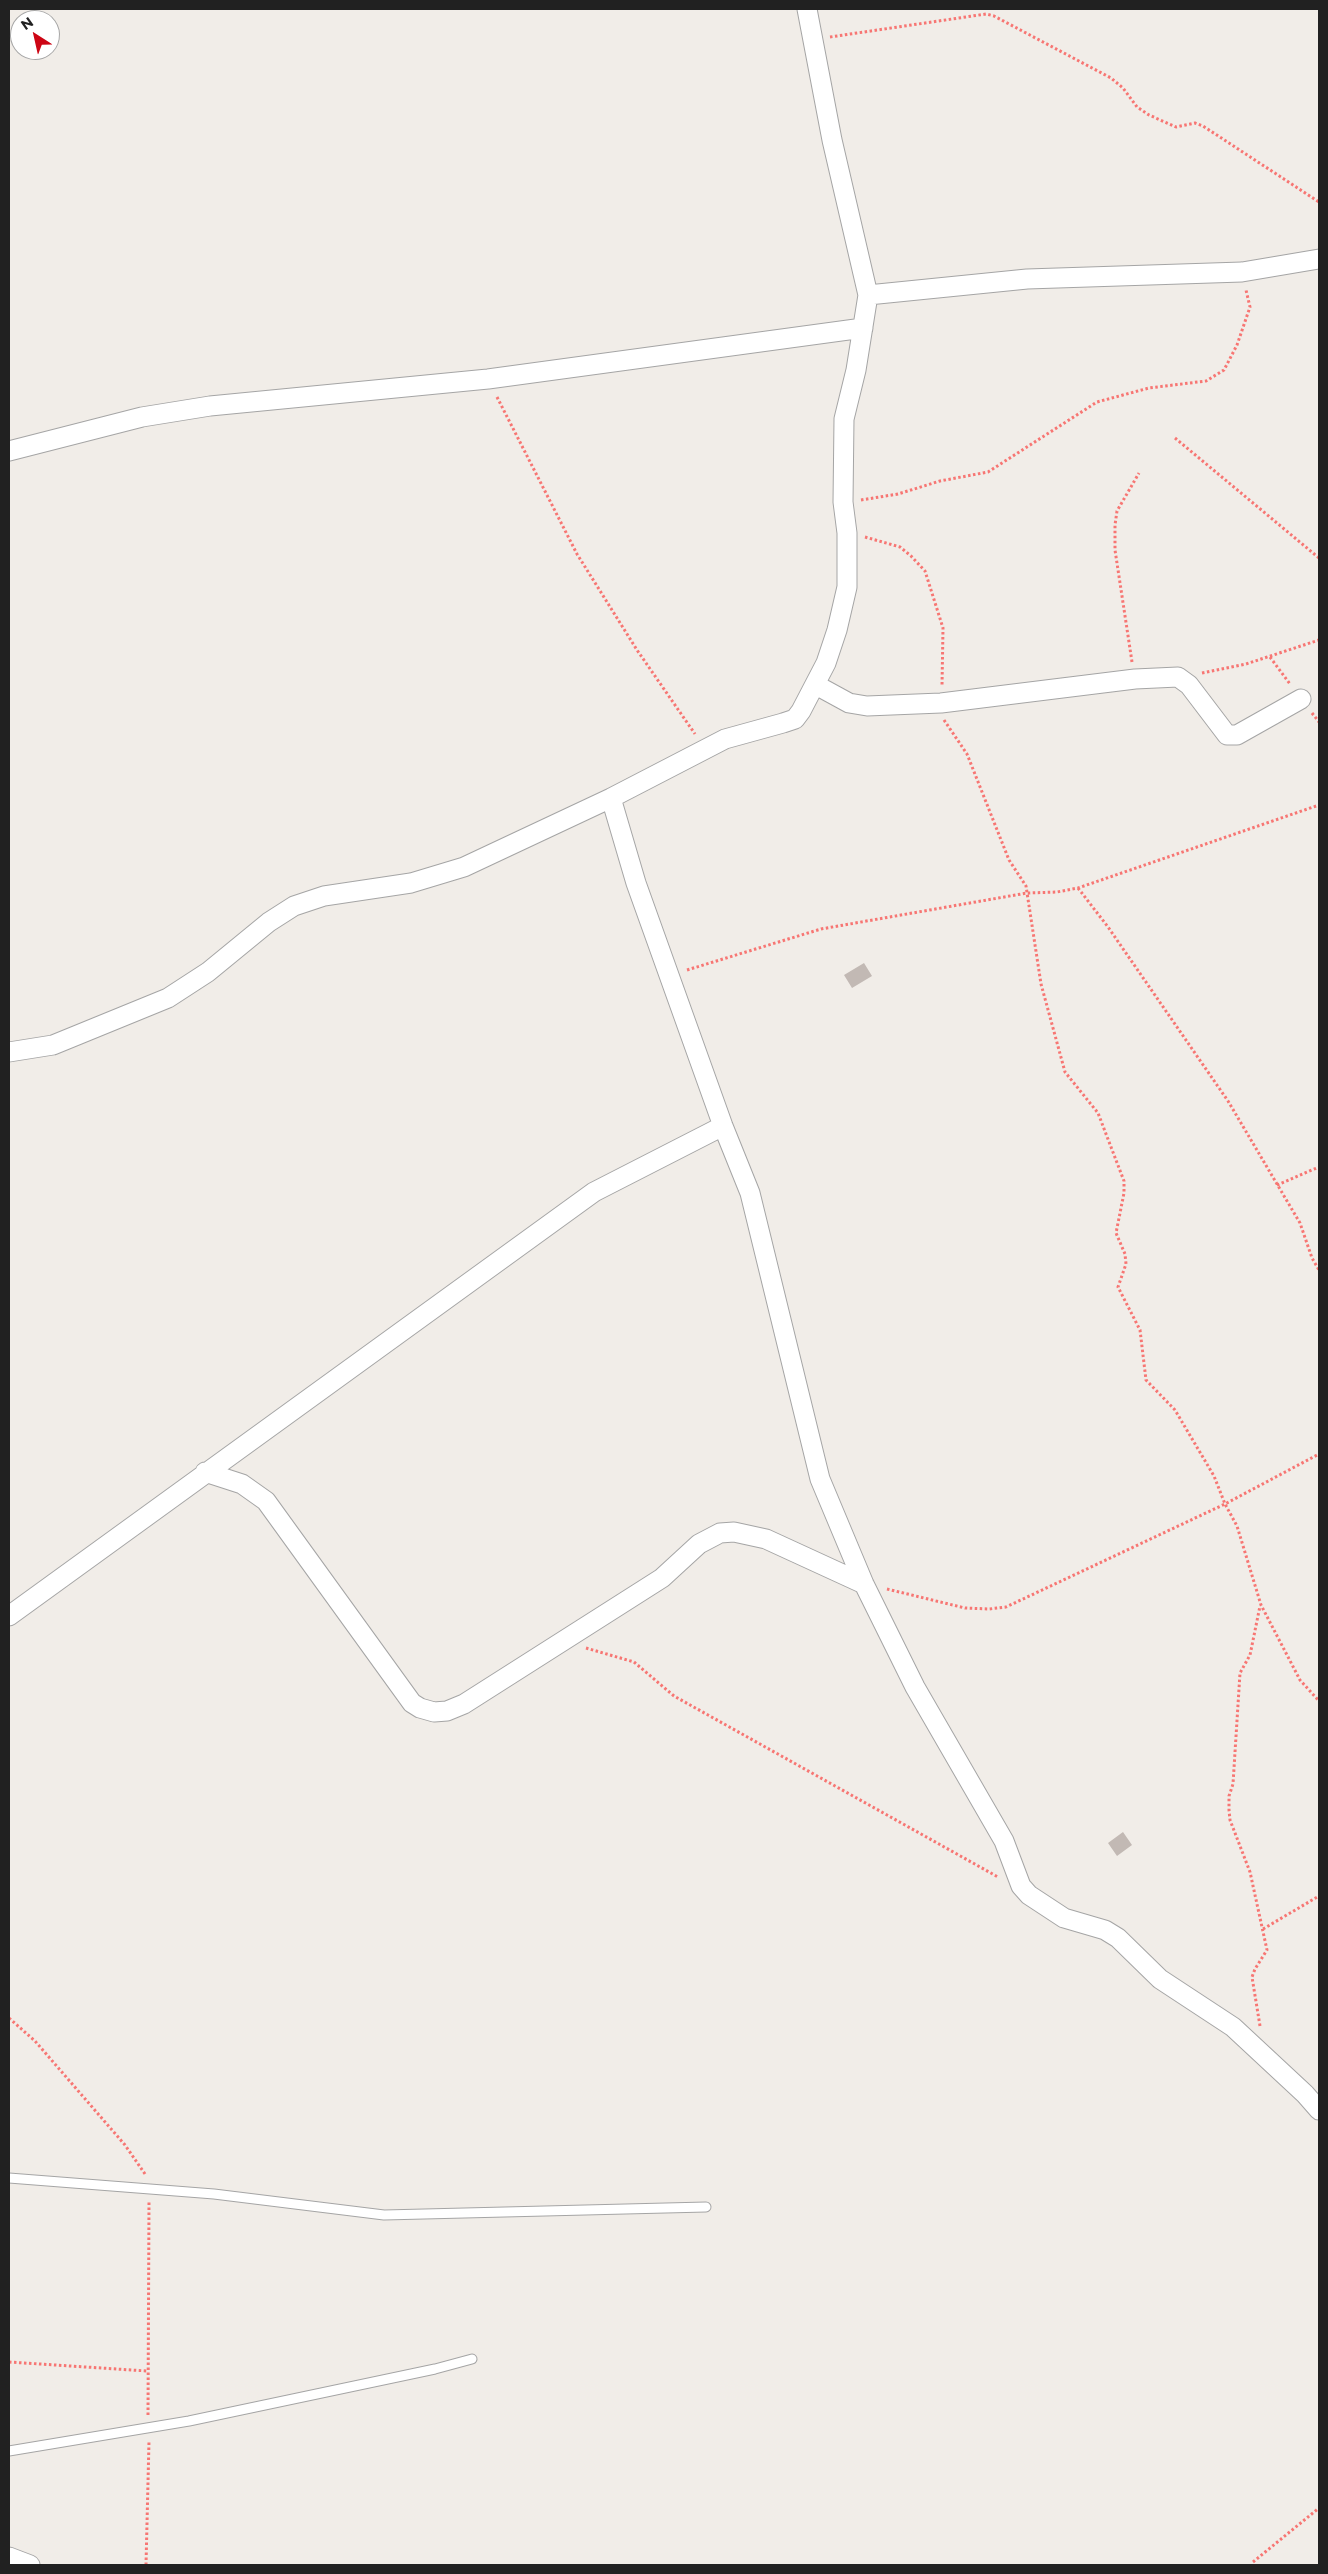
<!DOCTYPE html>
<html>
<head>
<meta charset="utf-8">
<style>
	body { margin:0 }
	#map { position:relative; width:1328px; height:2574px; overflow:hidden; background:#f1ede8; font-family:Montserrat,sans-serif }
	canvas { display:block }
	.frame { position:absolute; inset:0; border:10px solid #212121; pointer-events:none }
	.north { position:absolute; left:10px; top:10px; width:50px; height:50px; box-sizing:border-box; background:#fff; border:1px solid #a6a6a6; border-radius:50%; rotate:325deg; font-size:14px; font-weight:700; line-height:20px; text-align:center; color:#212121 }
	.north::after { content:''; display:block; margin:auto; width:18px; height:22px; background:#cd0514; clip-path:polygon(50% 0,100% 100%,50% 72%,0 100%) }
</style>
</head>
<body>
<div id="map">
<canvas width="1328" height="2574"></canvas>
<div class="frame"></div>
<div class="north">N</div>
</div>
<script>
const g = document.querySelector('canvas').getContext('2d');
g.lineJoin = 'round';
function fillPath(path, color) { g.fillStyle = color; g.fill(path, 'evenodd'); }
const shape = rows => new Path2D(rows.map(r => 'M' + r).join(''));
function trace(path, color, width, dash) { g.strokeStyle = color; g.lineWidth = width; g.lineCap = dash ? 'butt' : 'round'; g.setLineDash(dash || []); g.stroke(path); }
fillPath(shape([
	[864,963,872,976,852,988,844,975],
	[1123,1832,1132,1845,1117,1856,1108,1843]
]), '#c2b9b4');
const service = shape([
	[9,2178,214,2194,384,2215,706,2207],
	[9,2451,189,2421,435,2369,472,2359]
]);
const minor = shape([
	[868,295,1027,279,1242,272,1319,259],
	[9,451,142,417,210,406,488,379,863,328],
	[816,685,849,703,867,706,941,703,1135,679,1178,677,1189,685,1227,735,1237,735,1301,699],
	[611,798,636,883,723,1126,750,1193,820,1479,864,1584,915,1687,1004,1841,1021,1886,1029,1895,1064,1918,1105,1930,1118,1938,1160,1979,1233,2027,1305,2094,1319,2110],
	[9,1052,53,1045,168,998,208,972,269,922,294,906,324,896,411,883,464,867,611,798,725,739,783,723,795,719,801,711,826,663,837,630,847,587,847,533,843,502,844,419,856,370,868,295,832,140,807,9],
	[205,1472,242,1484,266,1501,412,1703,420,1708,434,1712,447,1711,464,1704,662,1578,699,1544,720,1533,734,1532,766,1539,864,1584],
	[9,1616,594,1192,723,1126],
	[9,2557,30,2565]
]);
trace(service, '#a5a5a5', 11);
trace(minor, '#a5a5a5', 21);
trace(shape([
	[830,37,986,14,994,16,1111,78,1123,88,1137,107,1149,115,1176,127,1195,123,1203,126,1319,202],
	[497,397,577,554,637,650,695,734],
	[1175,438,1319,558],
	[861,500,898,494,940,481,988,472,1097,402,1149,388,1206,381,1224,370,1237,345,1250,307,1246,290],
	[865,537,900,547,911,556,925,571,943,628,942,686],
	[1270,657,1290,684],
	[1132,662,1115,550,1115,525,1117,511,1139,473],
	[1202,673,1246,664,1319,640],
	[1312,713,1319,722],
	[944,720,967,754,1009,860,1026,886,1041,984,1065,1072,1098,1113,1124,1181,1124,1193,1116,1233,1125,1254,1126,1264,1118,1287,1140,1330,1146,1380,1175,1410,1214,1476,1225,1504,1237,1526,1261,1605,1300,1680,1319,1701],
	[1078,888,1108,927,1228,1101,1300,1223,1312,1258,1319,1270],
	[687,970,821,929,1027,893,1057,892,1078,888,1319,805],
	[1277,1185,1319,1167],
	[887,1589,965,1608,989,1609,1006,1607,1225,1504,1319,1454],
	[586,1648,634,1662,674,1696,998,1877],
	[1263,1929,1319,1896],
	[9,2018,35,2041,125,2145,145,2174],
	[1260,2026,1252,1977,1255,1969,1267,1950,1250,1872,1230,1820,1229,1810,1229,1796,1233,1784,1240,1673,1250,1655,1260,1606],
	[9,2362,147,2371],
	[148,2415,149,2201],
	[1253,2562,1319,2508],
	[146,2565,149,2441]
]), '#f77673', 3, [2.5, 2.5]);
trace(service, '#fff', 9);
trace(minor, '#fff', 19);
</script>
</body>
</html>
